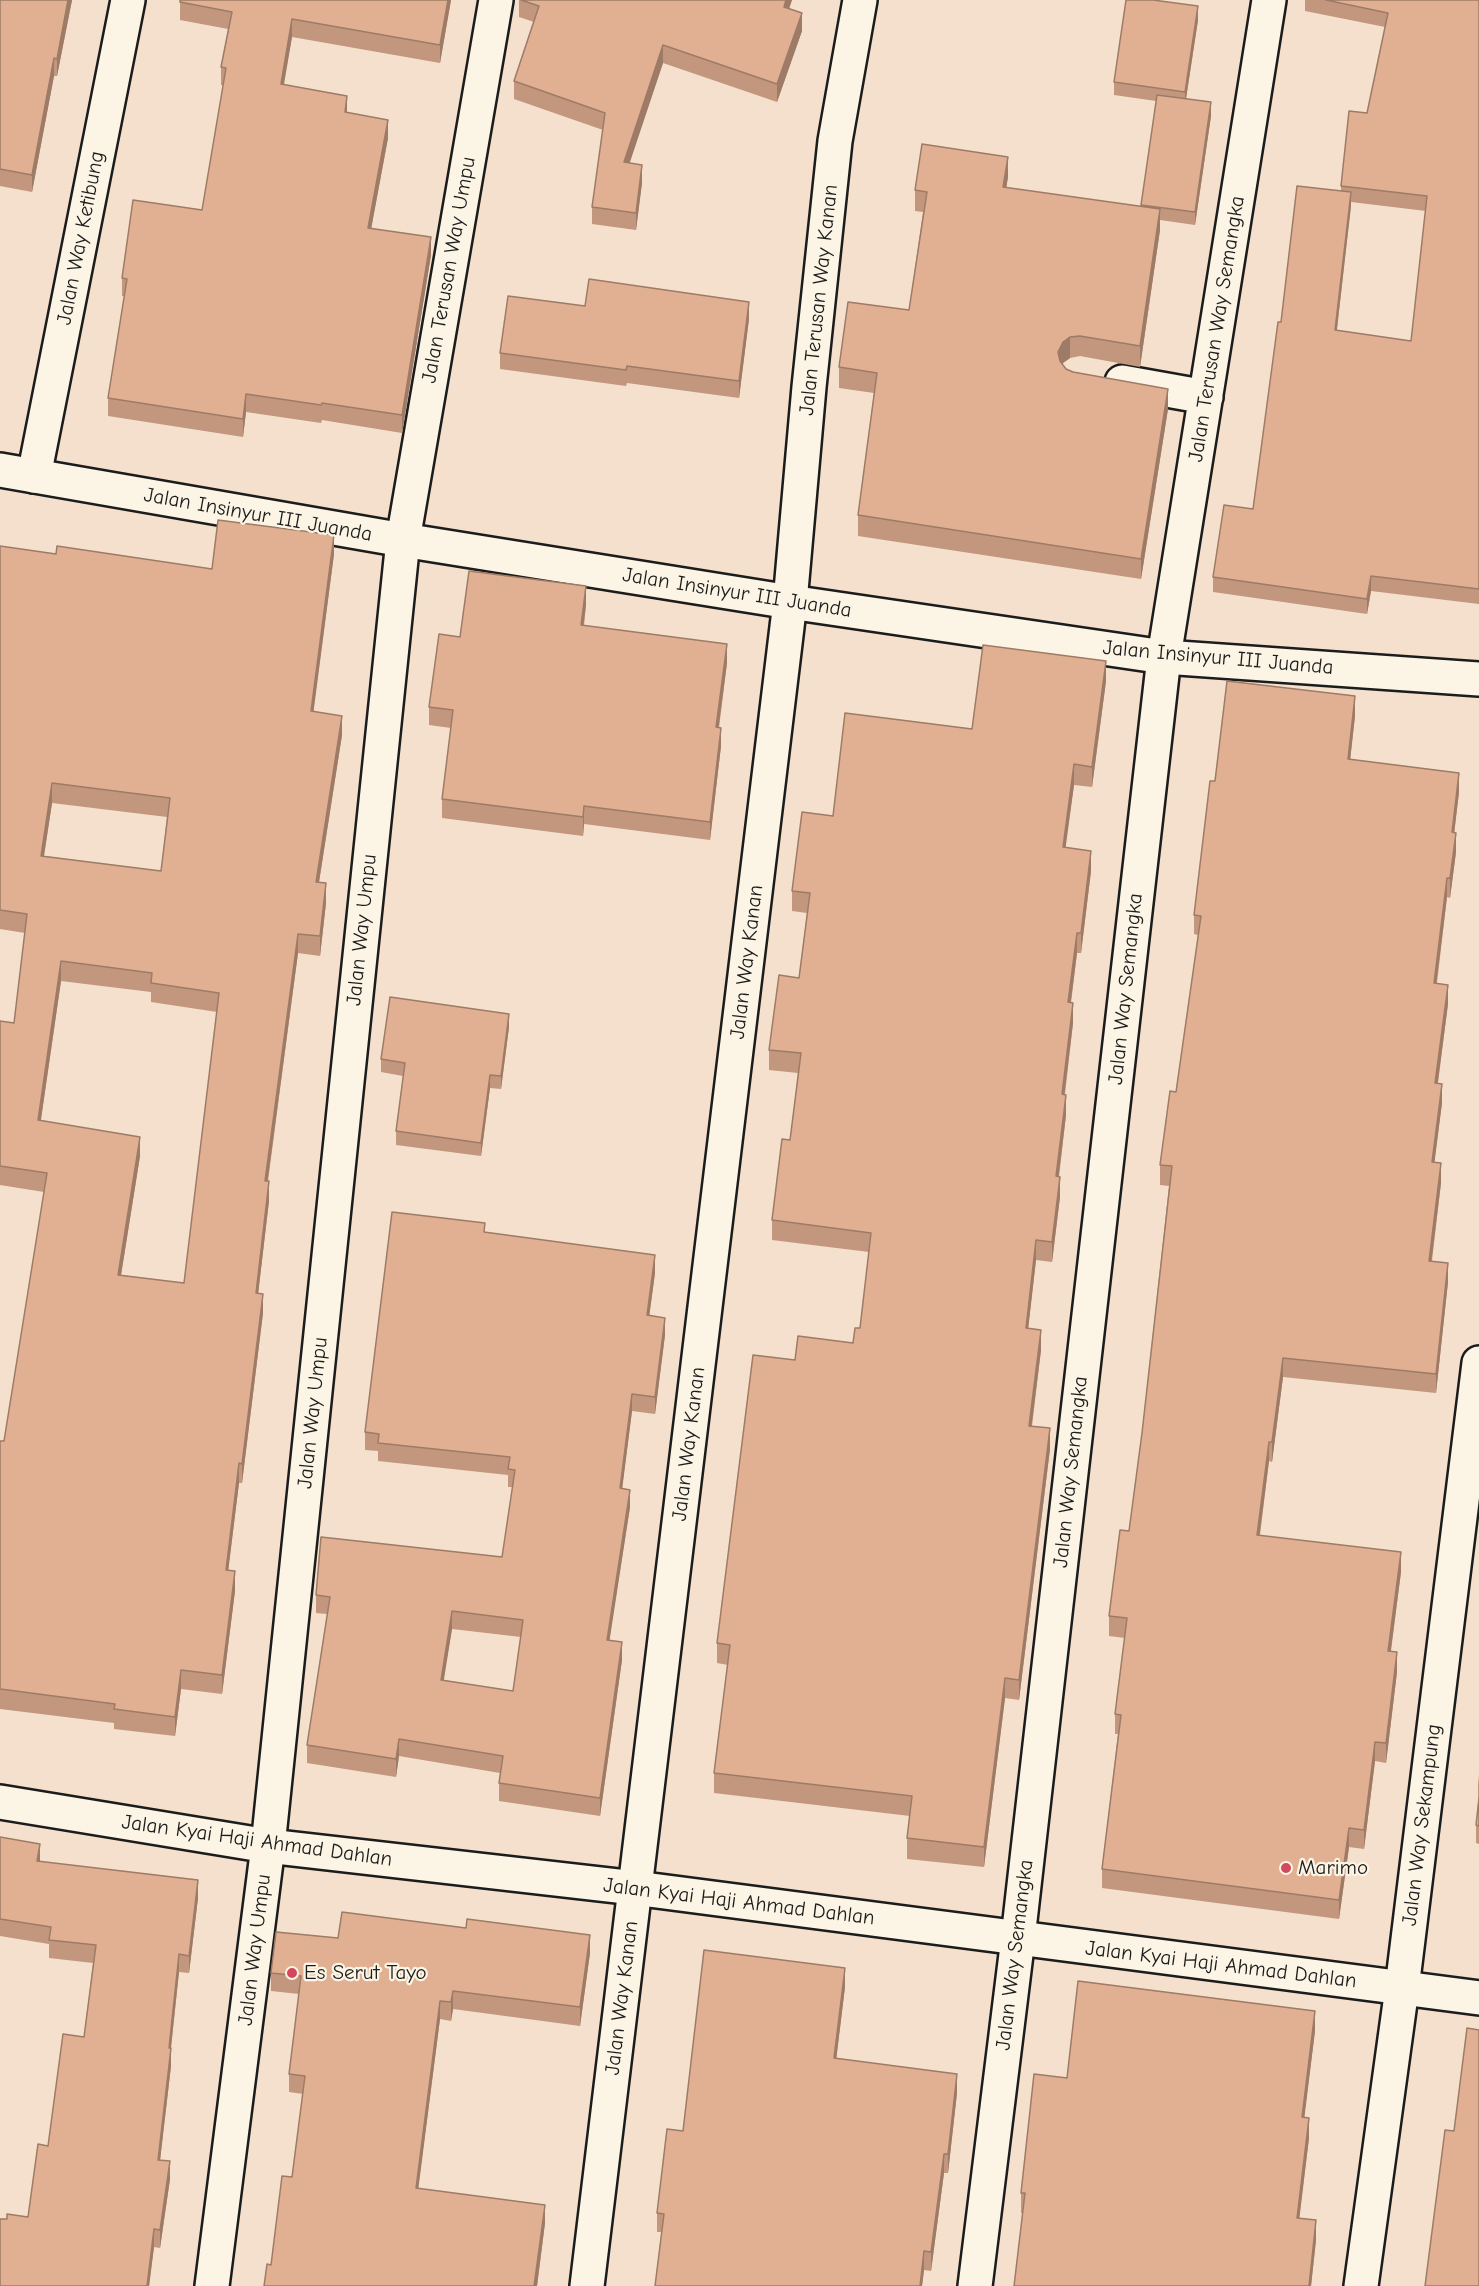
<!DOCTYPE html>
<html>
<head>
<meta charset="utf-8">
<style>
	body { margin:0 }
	canvas { display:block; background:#f4e0cc }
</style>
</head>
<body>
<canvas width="1479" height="2286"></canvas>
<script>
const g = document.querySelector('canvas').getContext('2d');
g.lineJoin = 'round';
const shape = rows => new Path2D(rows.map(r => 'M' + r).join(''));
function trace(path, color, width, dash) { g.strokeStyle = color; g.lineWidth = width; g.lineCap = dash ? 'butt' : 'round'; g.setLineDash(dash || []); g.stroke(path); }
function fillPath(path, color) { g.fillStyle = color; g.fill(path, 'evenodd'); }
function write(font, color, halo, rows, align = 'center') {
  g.font = font + ' "Comic Neue",sans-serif'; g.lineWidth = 4.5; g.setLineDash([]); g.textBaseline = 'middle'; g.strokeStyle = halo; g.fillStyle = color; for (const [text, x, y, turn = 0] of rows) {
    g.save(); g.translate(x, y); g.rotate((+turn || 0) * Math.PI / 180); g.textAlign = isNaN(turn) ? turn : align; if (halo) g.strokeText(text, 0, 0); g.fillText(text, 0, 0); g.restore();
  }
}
const street = shape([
	[1122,382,1206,397],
	[34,476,128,0],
	[212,2286,268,1846,403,540,496,0],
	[587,2286,790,602,809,387,835,141,860,0],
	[975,2286,1018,1938,1164,657,1269,0],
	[1361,2286,1402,1988,1479,1363]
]);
const secondary = shape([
	[0,470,403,540,790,602,1164,657,1479,679],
	[0,1802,268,1846,635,1888,1479,1998]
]);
trace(street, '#1c1c1c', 38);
trace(secondary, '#1c1c1c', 38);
trace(street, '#fcf5e5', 33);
trace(secondary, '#fcf5e5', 33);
fillPath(shape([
	[0,0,72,0,57,76,54,76,32,192,0,186],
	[180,0,451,0,440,63,292,37,283,85,347,113,388,138,371,228,431,255,402,433,322,420,321,423,246,412,243,437,108,416,108,398,124,296,122,296,122,278,202,210,223,85,221,85,221,67,228,29,180,20],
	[519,0,792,0,789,8,802,31,777,102,663,63,629,163,642,183,636,230,592,224,592,207,603,130,514,99,514,81,534,22,519,17],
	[1305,0,1479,0,1479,604,1371,591,1367,614,1213,592,1213,577,1253,509,1281,322,1341,191,1341,186,1367,113,1385,27,1305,11],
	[1351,202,1426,211,1411,341,1337,330],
	[1198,20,1186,99,1211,116,1195,225,1160,220,1160,230,1140,367,1080,356,1070,358,1063,363,1062,364,1066,369,1168,409,1141,579,858,536,858,515,874,393,839,388,839,367,909,310,923,212,915,211,915,190,1008,177,1006,188,1141,207,1156,101,1114,95,1114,82],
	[585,306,749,319,739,398,627,383,626,386,500,369,500,353],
	[0,546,56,554,212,569,334,554,313,712,342,735,319,882,326,903,320,956,298,953,268,1181,269,1201,258,1293,263,1313,242,1483,239,1483,228,1570,235,1591,222,1694,181,1689,175,1736,114,1729,114,1723,0,1709,0,1441,4,1441,44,1192,0,1185,0,1021,14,1023,25,933,0,929],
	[52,803,167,817,161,871,44,856],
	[61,981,151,992,151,1002,217,1012,184,1283,121,1275,140,1156,41,1120],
	[586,605,584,626,727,663,719,728,721,746,710,840,584,824,583,836,442,818,442,799,451,728,429,725,429,707,460,637],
	[1106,681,1092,787,1074,785,1065,847,1091,871,1081,953,1077,953,1071,1003,1073,1023,1065,1094,1066,1115,1059,1177,1060,1197,1052,1262,1036,1260,1028,1328,1041,1350,1032,1426,1050,1449,1019,1700,1005,1698,984,1867,907,1859,907,1838,910,1816,714,1793,714,1773,728,1665,717,1663,717,1643,795,1360,853,1343,860,1328,869,1252,772,1240,772,1220,790,1140,798,1073,769,1070,769,1050,799,978,807,913,792,911,792,891,833,816,972,729],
	[1355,716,1350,760,1459,792,1454,833,1456,852,1450,898,1447,897,1437,983,1448,1004,1438,1083,1442,1103,1434,1163,1441,1183,1432,1261,1448,1282,1436,1393,1283,1377,1272,1462,1269,1461,1260,1535,1401,1572,1391,1651,1397,1672,1386,1763,1375,1761,1364,1849,1349,1847,1339,1919,1102,1888,1102,1869,1118,1734,1115,1734,1115,1714,1125,1638,1109,1636,1109,1616,1129,1531,1142,1433,1169,1186,1160,1185,1160,1165,1176,1092,1198,935,1194,934,1194,915,1215,781],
	[509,1027,501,1089,490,1088,481,1156,396,1145,396,1131,403,1076,381,1072,381,1059],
	[485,1232,655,1273,649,1316,665,1335,655,1414,632,1411,622,1488,630,1507,609,1640,622,1660,600,1816,499,1801,499,1783,500,1773,399,1756,396,1777,307,1763,307,1745,327,1614,316,1613,316,1595,502,1557,513,1487,508,1487,508,1475,378,1461,378,1451,365,1450,365,1432],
	[452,1629,521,1637,513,1691,443,1680],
	[1479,1775,1479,1844,1476,1843,1476,1825,1478,1803,1478,1785],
	[0,1837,40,1861,198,1898,189,1973,179,1972,171,2048,171,2066,160,2160,170,2179,160,2248,154,2247,149,2286,0,2286,7,2219,28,2217,48,2146,84,2037,93,1963,49,1958,49,1944,0,1936],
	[338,1938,590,1953,580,2026,453,2009,451,2021,440,2019,418,2188,545,2223,537,2286,264,2286,271,2265,292,2177,303,2094,289,2092,289,2074,299,1994,271,1991,271,1973],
	[845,1987,836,2059,957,2093,948,2173,944,2173,931,2271,924,2270,922,2286,655,2286,662,2232,657,2232,657,2213,683,2131],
	[1315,2031,1304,2117,1309,2138,1299,2218,1316,2240,1311,2286,1014,2286,1023,2213,1021,2213,1021,2193,1067,2078]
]), '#c2977e');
fillPath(shape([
	[68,0,72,0,57,76,57,59],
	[448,0,451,0,440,63,440,45],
	[786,0,792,0,784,24,784,7],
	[1198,6,1198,20,1185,105,1185,92],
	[802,13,802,31,777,102,777,84],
	[292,19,292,37,281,102,281,84],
	[663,45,663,63,624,180,624,162],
	[54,58,54,76,32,192,32,175],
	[347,96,347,114,345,112],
	[1211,102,1211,116,1195,225,1195,212],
	[388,120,388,138,368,246,368,228],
	[1008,157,1008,177,1003,208,1003,187],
	[642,165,642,183,636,230,636,213],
	[1351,192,1351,207,1335,345,1335,330],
	[1160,209,1160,230,1140,367,1140,346],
	[431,237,431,255,402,433,402,415],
	[749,302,749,319,739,398,739,381],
	[1070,337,1070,358,1063,363,1058,372,1058,352,1063,342],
	[1168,389,1168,409,1141,579,1141,559],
	[246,394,246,412,243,437,243,419],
	[334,535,334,554,311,731,311,711],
	[1371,576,1371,591,1367,614,1367,599],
	[586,586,586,605,581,644,581,625],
	[727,644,727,663,716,746,716,727],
	[1106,661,1106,681,1092,787,1092,767],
	[1355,696,1355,716,1348,779,1348,759],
	[342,716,342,735,316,901,316,882],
	[721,728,721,746,710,840,710,822],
	[1074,764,1074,785,1063,867,1063,847],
	[1459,773,1459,792,1452,852,1452,832],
	[52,783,52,803,41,875,41,856],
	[584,806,584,824,583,836,583,817],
	[1456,833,1456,852,1450,898,1450,878],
	[1091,851,1091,871,1081,953,1081,933],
	[1447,878,1447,897,1434,1002,1434,983],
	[326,883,326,903,320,956,320,936],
	[1077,933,1077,953,1068,1023,1068,1002],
	[298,934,298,953,265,1200,265,1181],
	[61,961,61,981,38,1139,38,1120],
	[1448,985,1448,1004,1435,1103,1435,1083],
	[1073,1003,1073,1023,1062,1114,1062,1094],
	[509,1014,509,1027,501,1089,501,1076],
	[490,1075,490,1088,481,1156,481,1143],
	[1442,1084,1442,1103,1432,1182,1432,1162],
	[1066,1095,1066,1115,1056,1197,1056,1176],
	[140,1137,140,1156,118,1294,118,1275],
	[1441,1163,1441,1183,1429,1280,1429,1261],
	[1060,1177,1060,1197,1052,1262,1052,1242],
	[269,1181,269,1201,256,1312,256,1293],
	[1036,1240,1036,1260,1026,1348,1026,1328],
	[655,1255,655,1273,647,1333,647,1315],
	[1448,1263,1448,1282,1436,1393,1436,1374],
	[263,1294,263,1313,242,1483,242,1464],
	[665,1318,665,1335,655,1414,655,1397],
	[1041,1330,1041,1350,1029,1446,1029,1426],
	[1283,1358,1283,1377,1272,1462,1272,1442],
	[632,1394,632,1411,620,1506,620,1488],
	[1050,1428,1050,1449,1019,1700,1019,1680],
	[1269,1442,1269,1461,1257,1554,1257,1535],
	[239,1463,239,1483,226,1589,226,1570],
	[630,1490,630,1507,607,1657,607,1640],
	[1401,1552,1401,1572,1388,1671,1388,1651],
	[235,1571,235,1591,222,1694,222,1675],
	[452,1611,452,1629,441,1698,441,1680],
	[622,1642,622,1660,600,1816,600,1798],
	[1397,1652,1397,1672,1386,1763,1386,1743],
	[181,1670,181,1689,175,1736,175,1717],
	[1005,1678,1005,1698,984,1867,984,1847],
	[399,1739,399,1756,396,1777,396,1759],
	[1375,1742,1375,1761,1364,1849,1364,1830],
	[1349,1828,1349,1847,1339,1919,1339,1900],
	[40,1844,40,1861,37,1861],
	[198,1880,198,1898,189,1973,189,1956],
	[590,1935,590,1953,580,2026,580,2007],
	[179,1954,179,1972,169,2065,169,2048],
	[845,1968,845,1987,834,2078,834,2058],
	[453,1991,453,2009,451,2021,451,2002],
	[440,2001,440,2019,416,2207,416,2188],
	[1315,2011,1315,2031,1302,2137,1302,2117],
	[171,2048,171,2066,158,2178,158,2160],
	[957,2074,957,2093,948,2173,948,2154],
	[1309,2118,1309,2138,1297,2238,1297,2218],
	[944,2154,944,2173,931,2271,931,2252],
	[170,2161,170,2179,160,2248,160,2230],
	[545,2205,545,2223,537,2286,534,2286],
	[1316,2220,1316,2240,1311,2286,1309,2286],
	[154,2229,154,2247,149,2286,147,2286],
	[924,2251,924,2270,922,2286,920,2286]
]), '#9e7b66');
const building = shape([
	[0,0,68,0,57,59,54,58,32,175,0,169,0,0],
	[180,0,448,0,440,45,292,19,281,84,347,96,345,112,388,120,368,228,431,237,402,415,322,403,321,405,246,394,243,419,108,398,127,279,122,278,133,200,202,210,226,68,221,67,232,12,180,2,180,0],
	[521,0,786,0,784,7,802,13,777,84,663,45,624,162,642,165,636,213,592,207,605,113,514,81,539,6,521,0],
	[1126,0,1153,0,1198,6,1185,92,1114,82,1126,0],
	[1326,0,1479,0,1479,589,1371,576,1367,599,1213,577,1224,505,1253,509,1278,322,1281,322,1297,186,1351,192,1335,330,1411,341,1427,196,1341,186,1349,111,1367,113,1388,13,1326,0],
	[1157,95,1211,102,1195,212,1141,205,1157,95],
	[922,144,1008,157,1003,187,1160,209,1140,346,1080,336,1070,337,1063,342,1058,352,1060,361,1066,369,1073,372,1168,389,1141,559,858,515,877,373,839,367,848,302,909,310,927,192,915,190,922,144],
	[589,279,749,302,739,381,627,366,626,370,500,353,508,296,585,306,589,279],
	[218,520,334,535,311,711,342,716,316,882,326,883,320,936,298,934,265,1181,269,1181,256,1293,263,1294,242,1464,239,1463,226,1570,235,1571,222,1675,181,1670,175,1717,114,1709,115,1704,0,1689,0,1441,4,1441,47,1173,0,1166,0,1021,14,1023,27,914,0,910,0,546,56,554,57,546,212,569,218,520],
	[52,783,170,798,161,871,41,856,52,783],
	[61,961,152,973,151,983,219,993,184,1283,118,1275,140,1137,38,1120,61,961],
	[469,571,586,586,581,625,727,644,716,727,721,728,710,822,584,806,583,817,442,799,453,710,429,707,439,634,460,637,469,571],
	[983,645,1106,661,1092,767,1074,764,1063,847,1091,851,1081,933,1077,933,1068,1002,1073,1003,1062,1094,1066,1095,1056,1176,1060,1177,1052,1242,1036,1240,1026,1328,1041,1330,1029,1426,1050,1428,1019,1680,1005,1678,984,1847,907,1838,912,1796,714,1773,730,1645,717,1643,753,1355,795,1360,798,1336,853,1343,855,1328,860,1328,871,1233,772,1220,782,1139,790,1140,801,1053,769,1050,779,975,799,978,810,893,792,891,802,812,833,816,845,713,972,729,983,645],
	[1227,681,1355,696,1348,759,1459,773,1452,832,1456,833,1450,878,1447,878,1434,983,1448,985,1435,1083,1442,1084,1432,1162,1441,1163,1429,1261,1448,1263,1436,1374,1283,1358,1272,1442,1269,1442,1257,1535,1401,1552,1388,1651,1397,1652,1386,1743,1375,1742,1364,1830,1349,1828,1339,1900,1102,1869,1121,1715,1115,1714,1127,1618,1109,1616,1120,1530,1129,1531,1142,1433,1172,1166,1160,1165,1170,1091,1176,1092,1201,916,1194,915,1210,781,1215,781,1227,681],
	[390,997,509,1014,501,1076,490,1075,481,1143,396,1131,405,1063,381,1059,390,997],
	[392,1212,485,1223,484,1232,655,1255,647,1315,665,1318,655,1397,632,1394,620,1488,630,1490,607,1640,622,1642,600,1798,499,1783,503,1756,399,1739,396,1759,307,1745,330,1597,316,1595,321,1537,502,1557,515,1470,508,1469,510,1457,378,1443,379,1434,365,1432,392,1212],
	[452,1611,523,1620,513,1691,441,1680,452,1611],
	[1479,1798,1479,1826,1476,1825,1479,1798],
	[0,1837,40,1844,37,1861,198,1880,189,1956,179,1954,169,2048,171,2048,158,2160,170,2161,160,2230,154,2229,147,2286,0,2286,0,2219,7,2219,7,2214,28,2217,38,2144,48,2146,63,2034,84,2037,96,1945,49,1940,51,1927,0,1919,0,1837],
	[342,1912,466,1928,467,1919,590,1935,580,2007,453,1991,451,2002,440,2001,416,2188,545,2205,534,2286,264,2286,267,2264,271,2265,282,2176,292,2177,305,2076,289,2074,301,1976,271,1973,276,1932,338,1938,342,1912],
	[704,1950,845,1968,834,2058,957,2074,948,2154,944,2154,931,2252,924,2251,920,2286,655,2286,664,2214,657,2213,667,2129,683,2131,704,1950],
	[1078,1981,1315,2011,1302,2117,1309,2118,1297,2218,1316,2220,1309,2286,1014,2286,1025,2193,1021,2193,1034,2074,1067,2078,1078,1981],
	[1467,2028,1479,2030,1479,2286,1425,2286,1445,2130,1454,2131,1467,2028]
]);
fillPath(building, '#e1b092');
trace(building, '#9e7b66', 1.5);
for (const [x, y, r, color] of [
	[1286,1868,6,"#d1495b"],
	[292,1973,6,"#d1495b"]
]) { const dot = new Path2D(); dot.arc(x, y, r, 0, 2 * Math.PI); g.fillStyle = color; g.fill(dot); trace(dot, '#fcf5e5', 2); }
write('21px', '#1c1c1c', '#fcf5e5', [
	["Jalan Way Ketibung",81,238,-79],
	["Jalan Terusan Way Umpu",449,270,-80],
	["Jalan Terusan Way Kanan",819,300,-84],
	["Jalan Terusan Way Semangka",1217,329,-81],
	["Jalan Insinyur III Juanda",258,515,10],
	["Jalan Insinyur III Juanda",737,593,9],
	["Jalan Insinyur III Juanda",1218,658,5],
	["Jalan Way Umpu",362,930,-84],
	["Jalan Way Kanan",747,962,-83],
	["Jalan Way Semangka",1126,989,-84],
	["Jalan Way Umpu",313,1413,-84],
	["Jalan Way Kanan",689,1444,-83],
	["Jalan Way Semangka",1071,1472,-84],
	["Jalan Way Sekampung",1422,1825,-83],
	["Jalan Kyai Haji Ahmad Dahlan",257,1841,8],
	["Jalan Kyai Haji Ahmad Dahlan",739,1902,7],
	["Jalan Way Umpu",255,1950,-83],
	["Jalan Way Semangka",1015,1955,-83],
	["Jalan Kyai Haji Ahmad Dahlan",1221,1965,7],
	["Jalan Way Kanan",622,1998,-83]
]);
write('21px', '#1c1c1c', '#fcf5e5', [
	["Marimo",1298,1868],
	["Es Serut Tayo",304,1973]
], 'left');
</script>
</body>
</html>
